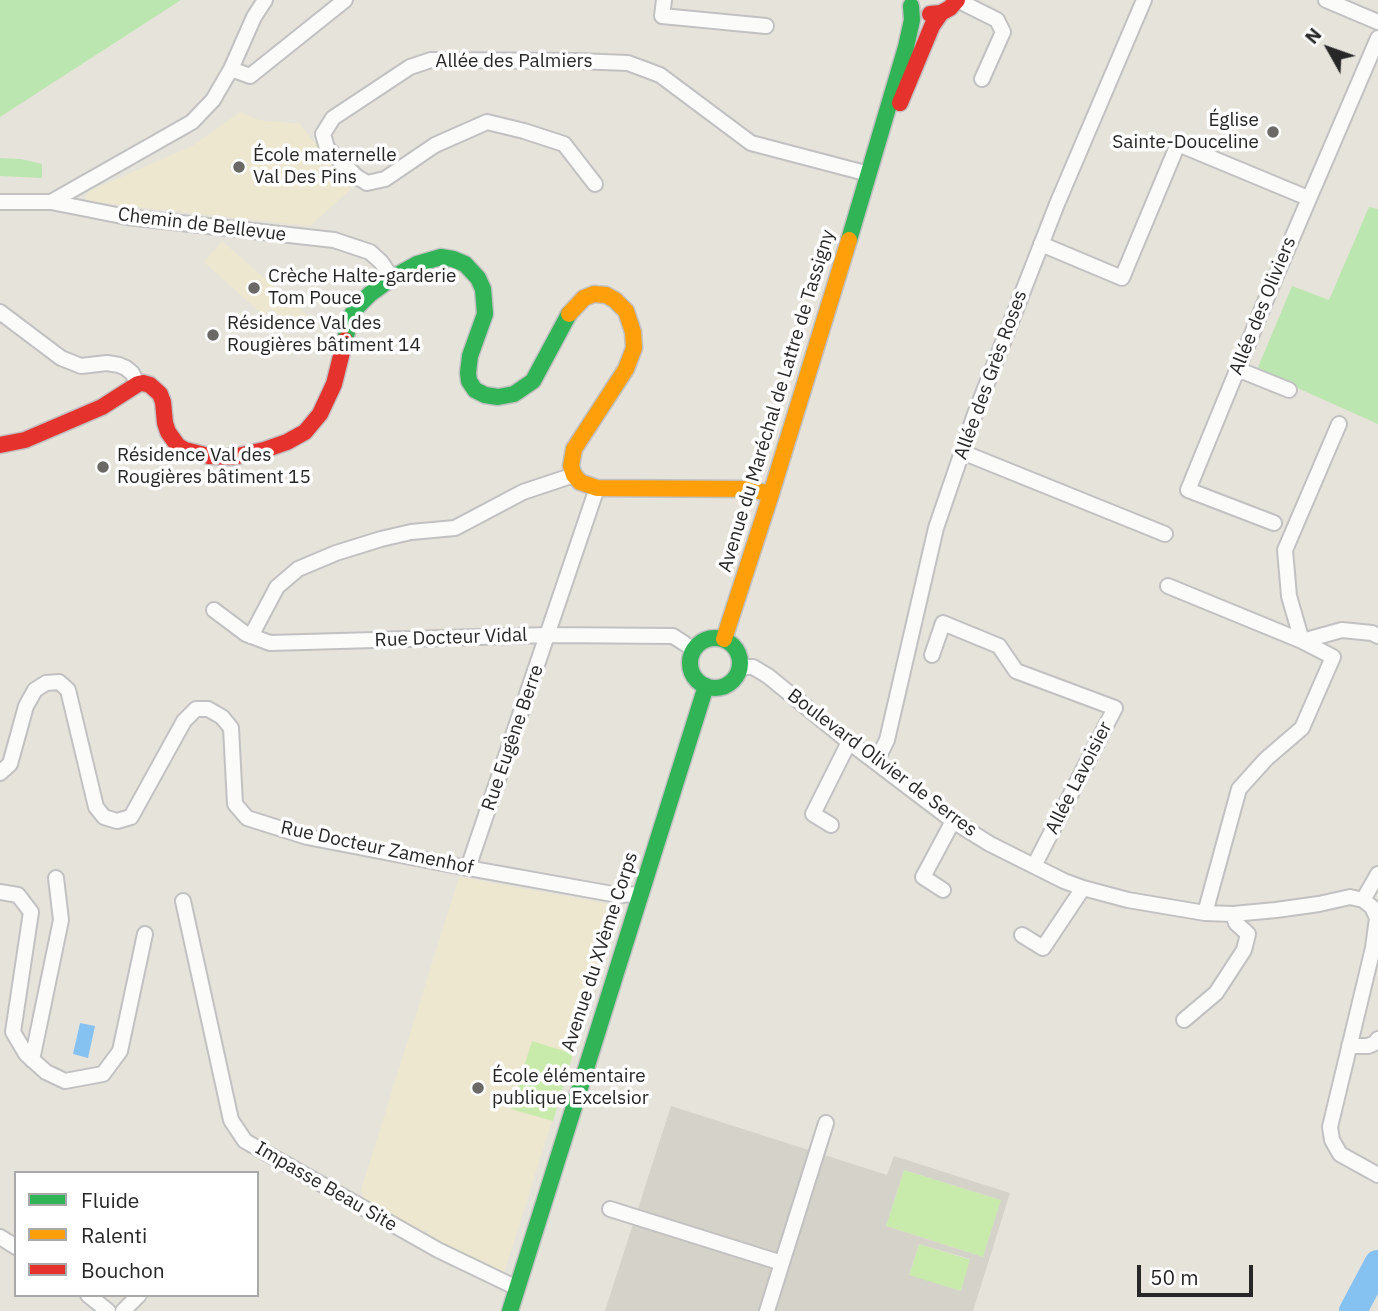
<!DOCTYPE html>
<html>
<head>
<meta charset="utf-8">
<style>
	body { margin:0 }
	#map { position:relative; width:1378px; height:1311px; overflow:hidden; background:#e6e3db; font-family:"IBM Plex Sans",sans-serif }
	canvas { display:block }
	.legend { position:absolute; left:14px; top:1171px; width:245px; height:126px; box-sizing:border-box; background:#fff; border:2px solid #a9a9a9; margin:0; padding:9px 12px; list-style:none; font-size:21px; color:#272727 }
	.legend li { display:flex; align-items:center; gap:14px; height:35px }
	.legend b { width:35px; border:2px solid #a9a9a9 }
	.north { position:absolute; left:1294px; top:14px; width:70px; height:70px; -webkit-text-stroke:5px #fff; paint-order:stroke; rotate:310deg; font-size:19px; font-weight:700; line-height:28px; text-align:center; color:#272727 }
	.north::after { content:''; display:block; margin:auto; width:24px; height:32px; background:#272727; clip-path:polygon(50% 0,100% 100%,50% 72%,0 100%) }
	.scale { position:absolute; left:1137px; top:1265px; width:116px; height:32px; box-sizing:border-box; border:4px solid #272727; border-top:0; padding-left:9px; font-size:21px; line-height:24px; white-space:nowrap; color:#272727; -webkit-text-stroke:5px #fff; paint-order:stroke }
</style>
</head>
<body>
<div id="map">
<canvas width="1378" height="1311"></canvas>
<ul class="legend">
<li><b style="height:9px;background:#30b455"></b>Fluide</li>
<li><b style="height:9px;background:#ff9f0a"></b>Ralenti</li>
<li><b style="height:9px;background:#e5322d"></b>Bouchon</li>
</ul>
<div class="north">N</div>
<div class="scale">50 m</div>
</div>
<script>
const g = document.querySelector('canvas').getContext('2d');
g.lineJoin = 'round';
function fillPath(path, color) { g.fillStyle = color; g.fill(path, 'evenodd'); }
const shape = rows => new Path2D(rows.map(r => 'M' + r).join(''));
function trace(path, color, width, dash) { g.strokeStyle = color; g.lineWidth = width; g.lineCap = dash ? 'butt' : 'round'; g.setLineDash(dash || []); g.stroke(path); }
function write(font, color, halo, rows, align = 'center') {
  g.font = font + ' "IBM Plex Sans",sans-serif'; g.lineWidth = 7; g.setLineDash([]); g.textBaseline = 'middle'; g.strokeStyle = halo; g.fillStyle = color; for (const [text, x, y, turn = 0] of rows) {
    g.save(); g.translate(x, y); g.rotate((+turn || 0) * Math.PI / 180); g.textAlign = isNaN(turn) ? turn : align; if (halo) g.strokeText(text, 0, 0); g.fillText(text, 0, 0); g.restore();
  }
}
fillPath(shape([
	[240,112,259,120,300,124,351,189,310,226,84,201,89,191,192,146],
	[222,241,309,317,298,329,270,308,264,316,204,262],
	[459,877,620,906,503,1276,426,1239,428,1230,416,1233,366,1204,361,1190]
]), '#ece7ce');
fillPath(shape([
	[0,0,181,0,0,117],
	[0,158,21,159,42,164,42,178,0,176],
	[1369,207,1378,209,1378,424,1257,370,1292,286,1329,300]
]), '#bce6b0');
fillPath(shape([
	[532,1041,573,1054,553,1121,511,1109],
	[904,1170,1001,1200,983,1257,886,1226],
	[919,1244,971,1260,961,1291,909,1276]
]), '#c8ebac');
fillPath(shape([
	[671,1106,887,1175,894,1156,1010,1193,973,1311,605,1311],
	[904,1170,1001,1200,983,1257,886,1226],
	[919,1244,970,1259,961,1291,909,1275]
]), '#d5d2c9');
fillPath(shape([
	[80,1023,95,1026,88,1058,73,1054]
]), '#85c1f1');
trace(shape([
	[1353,1311,1378,1264]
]), '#85c1f1', 28);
const street = shape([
	[664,0,662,16,766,26],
	[959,0,967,5,997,20,1003,32,982,79],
	[1326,0,1378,22],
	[231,69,250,76,345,0],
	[595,184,564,144,524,131,487,122,435,145,385,179,367,183,357,177,327,148,323,134,333,118,410,67,431,60,577,61,628,63,660,75,751,143,869,174],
	[0,202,51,202,127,217,334,240,370,252,381,262,392,278],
	[51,202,192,122,213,100,231,69,254,17,265,0],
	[1041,244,1122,278,1178,144,1308,198],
	[0,312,61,358,81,366,107,363,119,365,126,368,132,373,138,384],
	[1237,369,1289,390],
	[962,452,1165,534],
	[1274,523,1188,490,1272,285,1378,38],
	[1168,586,1302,641],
	[214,610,246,634,270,643,548,635,673,636,693,649],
	[251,636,277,587,298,569,336,553,381,539,411,532,455,528,523,492,574,475],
	[1302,641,1289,596,1285,550,1339,424],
	[932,655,943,623,999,646,1016,671,1115,708,1034,866],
	[740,667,753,667,768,676,849,742,953,821,990,844,1064,881,1083,888,1128,900,1205,913,1233,914,1276,910,1319,904,1350,897,1363,900],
	[876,762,887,740,936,528,975,414,1057,204,1144,0],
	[0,773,10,764,26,706,35,690,46,683,59,682,68,690,96,807,104,817,117,821,131,817,184,721,196,709,208,709,222,717,231,728,235,804,247,818,307,837,468,868,618,895,641,894],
	[831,825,813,814,849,742],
	[468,868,597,488],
	[943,890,923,877,953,821],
	[0,892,18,895,31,912,13,1032,26,1054,46,1072,65,1081,103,1074,120,1051,145,934],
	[1363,900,1372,907,1377,918,1373,948,1330,1127,1332,1140,1340,1154,1378,1175],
	[1363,900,1378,874],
	[183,901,231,1120,245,1141,438,1250,517,1288],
	[1205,913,1239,789,1266,759,1302,728,1333,657,1302,641,1342,630,1372,633,1378,636],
	[1022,935,1043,948,1083,888],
	[1184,1020,1216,993,1244,950,1248,934,1236,923,1233,914],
	[1349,1046,1368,1046,1375,1043,1378,1039],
	[32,1060,61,920,56,878],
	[610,1209,782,1263,826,1123],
	[0,1237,16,1247],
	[88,1295,108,1311],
	[123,1311,139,1295],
	[767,1311,782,1263]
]);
const fast = shape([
	[849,240,906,47,912,20,911,6],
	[345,340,351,316,357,307,370,294,392,278,417,264,441,257,453,259,465,264,478,278,483,289,485,314,470,356,468,373,469,381,475,390,485,395,498,397,514,394,533,381,569,314],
	'690 663a25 25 0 1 1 50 0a25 25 0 1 1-50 0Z',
	[510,1311,706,686]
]);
const slow = shape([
	[569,314,584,298,594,294,606,295,615,300,626,311,633,332,634,348,626,369,574,449,571,466,574,475,580,482,597,488,749,489,771,494],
	[724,639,771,494,849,240]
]);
const jam = shape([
	[930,14,941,13,950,8,957,0],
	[900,103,932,26,941,13],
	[0,445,25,440,102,407,138,384,143,383,150,385,160,394,163,402,165,423,168,432,178,446,185,450,209,456,233,457,264,450,287,442,305,432,320,414,334,384,345,340]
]);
trace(street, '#c2c1c2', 18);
trace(fast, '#c2c1c2', 19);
trace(slow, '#c2c1c2', 19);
trace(jam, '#c2c1c2', 19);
trace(street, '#fbfbfa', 14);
trace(fast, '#30b455', 16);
trace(slow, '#ff9f0a', 16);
trace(jam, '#e5322d', 16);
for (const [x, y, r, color] of [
	[1273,132,7,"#6a6966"],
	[239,167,7,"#6a6966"],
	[254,288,7,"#6a6966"],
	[213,335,7,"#6a6966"],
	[103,467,7,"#6a6966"],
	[478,1088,7,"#6a6966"]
]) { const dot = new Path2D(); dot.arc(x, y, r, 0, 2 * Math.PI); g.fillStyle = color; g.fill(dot); trace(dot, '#fff', 2.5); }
write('19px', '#272727', '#fff', [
	["Allée des Palmiers",514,62],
	["Chemin de Bellevue",202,225,7],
	["Allée des Oliviers",1263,306,-68],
	["Allée des Grès Roses",991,375,-70],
	["Avenue du Maréchal de Lattre de Tassigny",777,401,-73],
	["Rue Docteur Vidal",451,638,-2],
	["Rue Eugène Berre",513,738,-71],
	["Boulevard Olivier de Serres",882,763,37],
	["Allée Lavoisier",1079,778,-63],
	["Rue Docteur Zamenhof",377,848,12],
	["Avenue du XVème Corps",600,952,-72],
	["Impasse Beau Site",326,1187,30]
]);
write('19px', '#272727', '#fff', [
	["Église",1259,121,"right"],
	["Sainte-Douceline",1259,143,"right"],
	["École maternelle",253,156],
	["Val Des Pins",253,178],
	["Crèche Halte-garderie",268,277],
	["Tom Pouce",268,299],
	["Résidence Val des",227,324],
	["Rougières bâtiment 14",227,346],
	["Résidence Val des",117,456],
	["Rougières bâtiment 15",117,478],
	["École élémentaire",492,1077],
	["publique Excelsior",492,1099]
], 'left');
</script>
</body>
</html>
